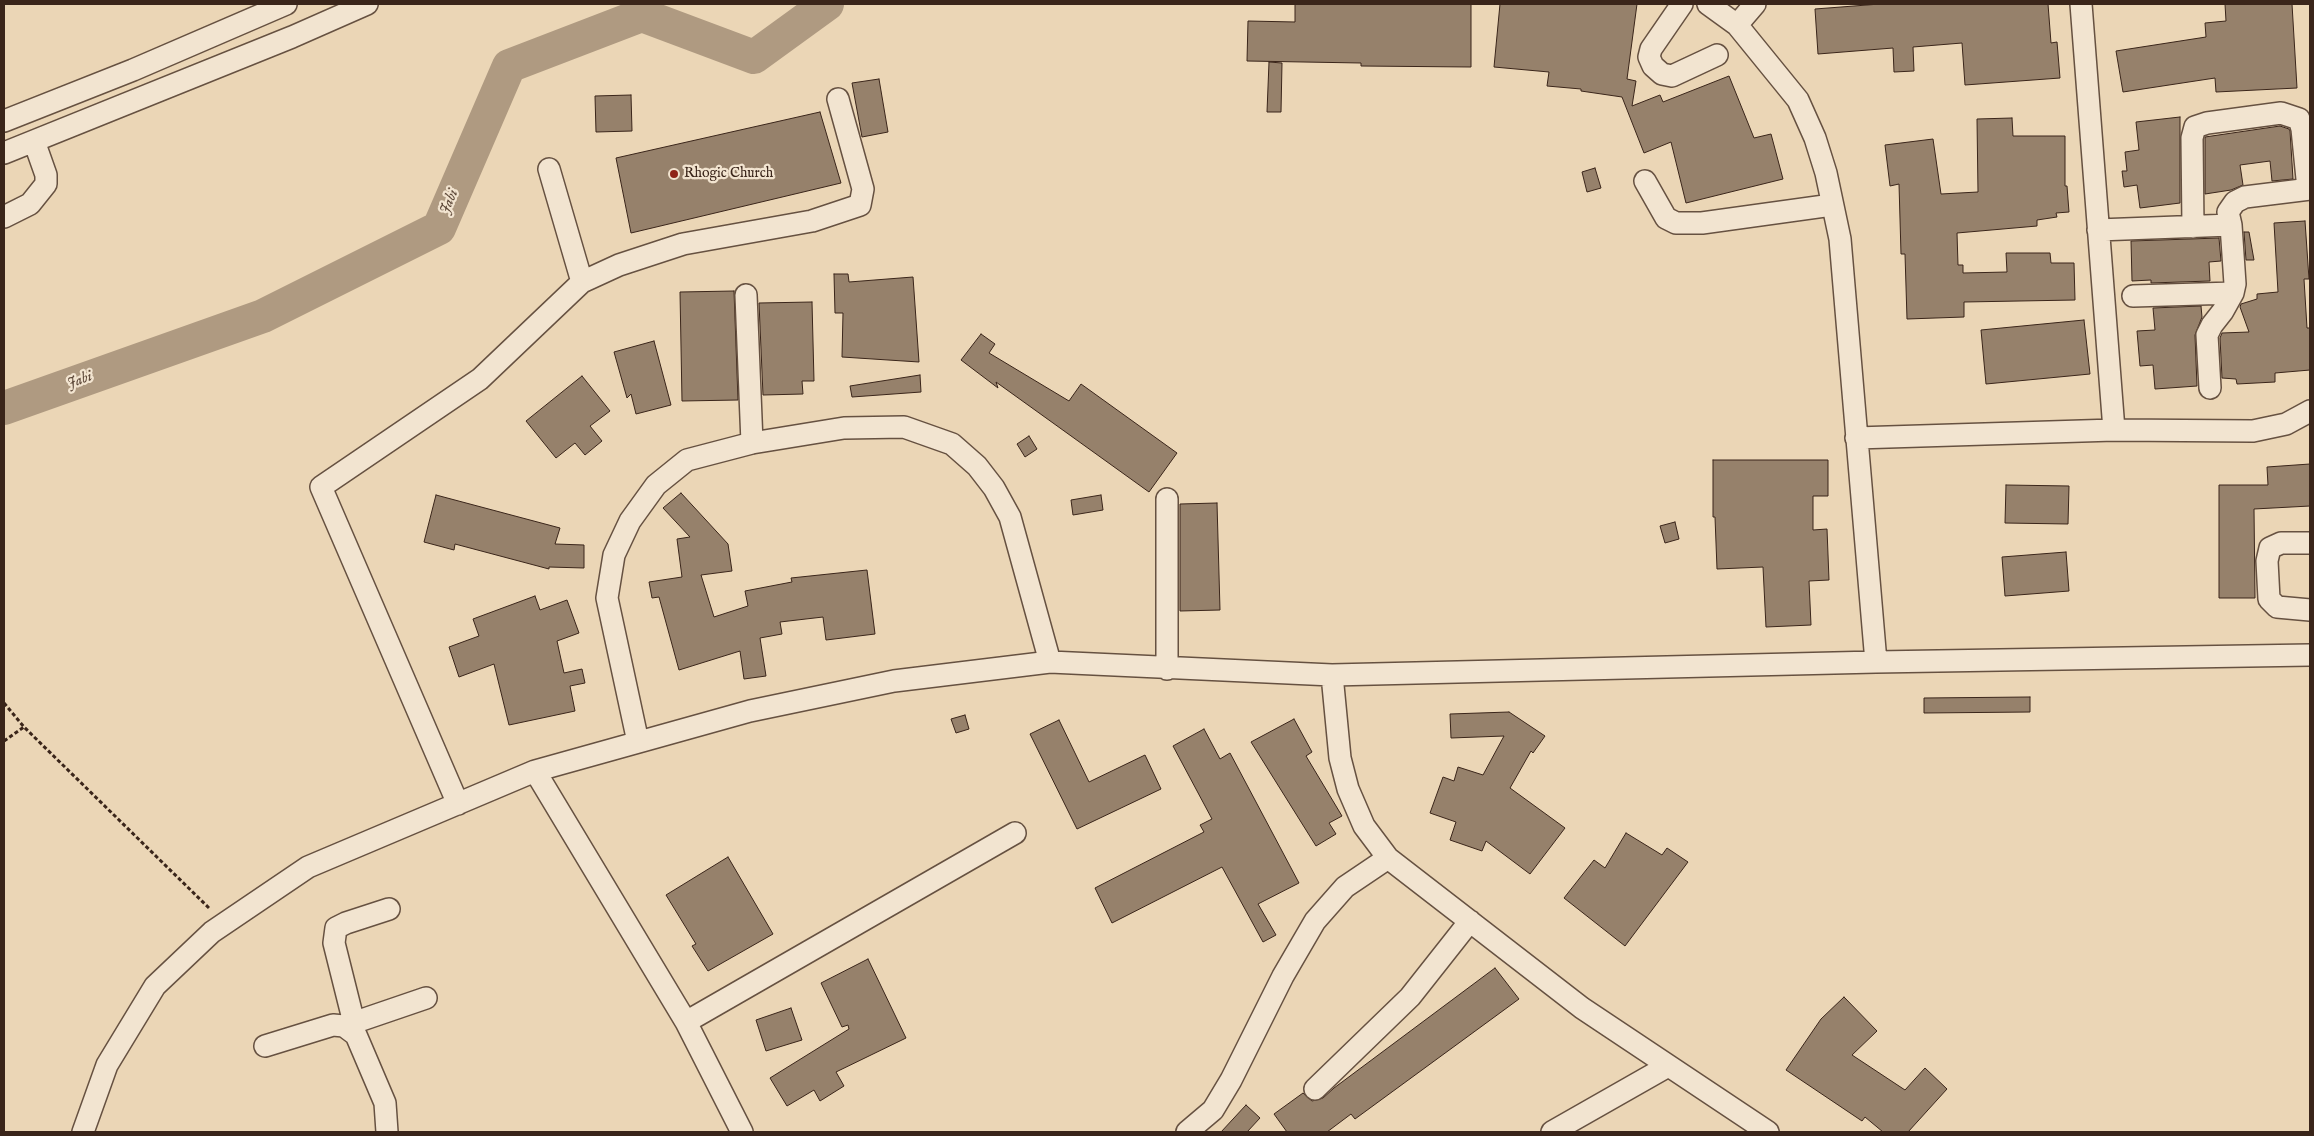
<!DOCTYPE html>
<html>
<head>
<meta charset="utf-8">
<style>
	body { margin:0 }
	#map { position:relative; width:2314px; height:1136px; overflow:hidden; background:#ebd6b6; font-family:"IM FELL English",serif }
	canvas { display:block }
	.frame { position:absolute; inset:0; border:5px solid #3a251a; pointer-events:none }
</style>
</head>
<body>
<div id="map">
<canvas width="2314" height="1136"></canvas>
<div class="frame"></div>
</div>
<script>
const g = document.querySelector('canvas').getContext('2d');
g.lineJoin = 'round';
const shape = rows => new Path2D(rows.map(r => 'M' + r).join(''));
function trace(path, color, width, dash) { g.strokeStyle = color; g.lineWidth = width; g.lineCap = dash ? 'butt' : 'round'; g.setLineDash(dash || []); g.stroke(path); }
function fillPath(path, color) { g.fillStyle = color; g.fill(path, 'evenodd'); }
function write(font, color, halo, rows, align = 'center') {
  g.font = font + ' "IM FELL English",serif'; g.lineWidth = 4.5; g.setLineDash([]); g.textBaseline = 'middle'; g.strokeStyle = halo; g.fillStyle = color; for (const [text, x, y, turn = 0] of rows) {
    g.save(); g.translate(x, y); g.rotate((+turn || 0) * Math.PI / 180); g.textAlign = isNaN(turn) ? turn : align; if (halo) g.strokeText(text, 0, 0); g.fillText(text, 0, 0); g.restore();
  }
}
trace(shape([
	[4,408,263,316,439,228,509,66,642,15,754,57,827,4]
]), '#af9a81', 34);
const building = shape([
	[1295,4,1471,4,1471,67,1361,66,1361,63,1247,61,1248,21,1295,22,1295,4],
	[1500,4,1637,4,1627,79,1636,81,1632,106,1660,95,1663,102,1729,76,1754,138,1771,134,1783,179,1686,203,1671,142,1644,153,1622,97,1581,91,1581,89,1547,86,1549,72,1494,67,1500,4],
	[1880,4,2048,4,2051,43,2057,42,2060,78,1965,85,1962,43,1913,47,1914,71,1894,72,1893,48,1818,54,1815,9,1880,4],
	[2225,4,2292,4,2297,88,2216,92,2215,78,2123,92,2116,51,2206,37,2205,23,2226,21,2225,4],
	[1269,62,1282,63,1281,112,1267,112,1269,62],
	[879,79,888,132,862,137,852,83,879,79],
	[631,95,632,131,596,132,595,96,631,95],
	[820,112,841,183,631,233,616,158,820,112],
	[2180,117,2180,203,2140,208,2137,185,2124,187,2122,171,2127,171,2125,152,2139,150,2136,122,2180,117],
	[2012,118,2013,136,2065,136,2065,186,2067,186,2069,212,2056,213,2057,217,2037,220,2037,226,1957,233,1958,265,1963,265,1963,273,2007,272,2006,253,2050,253,2051,263,2074,263,2075,300,1964,302,1964,317,1907,319,1905,254,1901,254,1899,184,1890,186,1885,145,1933,139,1941,194,1978,192,1977,119,2012,118],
	[2280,126,2289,129,2290,131,2293,179,2272,181,2270,161,2240,165,2243,185,2231,190,2205,194,2205,137,2280,126],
	[1595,168,1601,188,1587,192,1582,172,1595,168],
	[2305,221,2309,279,2304,279,2307,328,2310,328,2310,370,2275,373,2275,382,2237,384,2236,379,2222,378,2220,338,2222,333,2249,332,2240,307,2241,304,2257,299,2257,294,2278,292,2274,223,2305,221],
	[2244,232,2249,232,2254,260,2246,260,2244,232],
	[2219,238,2221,261,2209,262,2210,281,2151,283,2151,280,2132,281,2131,241,2219,238],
	[834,274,848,274,849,282,913,277,919,362,842,357,843,313,835,313,834,274],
	[734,291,738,400,682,401,680,292,734,291],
	[812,302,814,381,802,381,803,394,763,395,759,303,812,302],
	[2201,306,2202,317,2195,335,2197,386,2155,389,2153,365,2140,366,2137,331,2155,330,2153,308,2201,306],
	[2084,320,2090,374,1986,384,1981,330,2084,320],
	[981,334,995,344,989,353,1069,401,1081,384,1177,453,1149,492,996,382,998,388,961,360,981,334],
	[654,341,671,405,636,414,631,394,627,398,614,352,654,341],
	[920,375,921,392,852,397,850,386,920,375],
	[582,376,610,411,590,426,602,441,585,455,575,443,556,458,526,421,582,376],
	[1029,436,1037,449,1025,457,1017,444,1029,436],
	[1713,460,1828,460,1828,496,1813,496,1813,530,1827,529,1829,580,1809,581,1811,625,1766,627,1763,567,1717,569,1715,517,1713,517,1713,460],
	[2310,464,2310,506,2254,509,2255,598,2219,598,2219,485,2268,485,2267,467,2310,464],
	[2006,485,2069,486,2068,524,2005,523,2006,485],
	[681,493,728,544,732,571,701,575,714,617,748,606,745,591,792,582,791,578,867,570,875,634,826,640,823,617,780,622,782,634,760,638,766,676,744,679,740,651,679,670,659,597,652,598,649,582,682,577,677,539,690,537,663,508,681,493],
	[436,495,560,528,555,544,584,545,584,568,549,567,549,569,455,544,454,550,424,542,436,495],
	[1101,495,1103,510,1073,515,1071,500,1101,495],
	[1217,503,1220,610,1180,611,1180,504,1217,503],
	[1675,522,1679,539,1665,543,1660,526,1675,522],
	[2066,552,2069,591,2005,596,2002,557,2066,552],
	[535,596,540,610,567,600,579,633,557,641,564,673,582,669,585,683,570,686,575,711,509,725,494,664,459,677,449,647,479,636,473,619,535,596],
	[2030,697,2030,712,1924,713,1924,698,2030,697],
	[1509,712,1545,736,1533,753,1531,751,1510,788,1565,828,1530,874,1486,841,1482,851,1450,840,1456,822,1430,813,1443,777,1454,781,1458,767,1483,775,1504,736,1451,738,1450,714,1509,712],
	[965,715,969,729,956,733,951,719,965,715],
	[1294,719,1312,752,1306,756,1342,816,1329,823,1336,834,1316,846,1251,742,1294,719],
	[1059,720,1089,782,1145,755,1161,789,1077,829,1030,734,1059,720],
	[1204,729,1220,759,1230,753,1299,883,1258,904,1276,935,1263,942,1222,867,1112,923,1095,888,1204,832,1200,825,1212,819,1173,746,1204,729],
	[1626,833,1662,855,1667,848,1688,862,1625,946,1564,898,1594,860,1605,868,1626,833],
	[728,857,773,934,708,971,692,946,696,944,666,895,728,857],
	[868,959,906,1038,836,1072,844,1086,820,1101,814,1090,787,1106,770,1078,849,1029,848,1025,842,1027,821,983,868,959],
	[1495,968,1519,999,1355,1119,1351,1114,1327,1132,1287,1132,1274,1114,1303,1093,1312,1101,1323,1098,1334,1088,1495,968],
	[1844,997,1877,1031,1852,1055,1905,1090,1925,1068,1947,1089,1908,1132,1883,1132,1865,1117,1862,1121,1786,1070,1821,1019,1844,997],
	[791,1008,802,1040,766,1051,756,1020,791,1008],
	[1246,1105,1260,1118,1247,1132,1221,1132,1246,1105]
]);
fillPath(building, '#96816b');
trace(building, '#3a251a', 1);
const minor = shape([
	[1682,4,1651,49,1649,57,1653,66,1662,74,1672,76,1717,55],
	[1708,4,1737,25,1798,100,1815,138,1826,173,1840,239,1876,662],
	[2081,4,2114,430],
	[1737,25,1755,4],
	[4,121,133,70,286,4],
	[4,153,292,37,367,4],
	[549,169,582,282],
	[1645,181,1666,218,1676,223,1702,223,1832,205],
	[4,217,30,204,46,184,46,175,34,141],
	[2193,227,2192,138,2195,127,2207,123,2281,113,2299,119,2302,129,2308,189],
	[2098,230,2231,225],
	[746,295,752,443],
	[2133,296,2233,293],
	[2210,388,2207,335,2212,325,2223,311,2233,293,2235,284,2231,225,2228,212,2235,202,2245,197,2310,189],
	[1856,438,2114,430,2253,431,2286,424,2310,411],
	[1167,499,1167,669],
	[2310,543,2281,543,2270,548,2267,561,2269,599,2277,607,2310,610],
	[1332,675,1340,758,1348,789,1364,826,1388,858,1582,1008,1768,1132],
	[638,742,607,598,614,555,630,521,656,485,687,460,752,443,844,428,904,427,952,444,977,466,994,488,1010,517,1050,662],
	[535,771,686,1022,742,1132],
	[458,804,321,487,480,379,582,282,619,265,683,244,812,221,860,205,863,189,838,99],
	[686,1022,1015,833],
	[354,1023,334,943,336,928,346,923,389,909],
	[344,1026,426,998],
	[265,1046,333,1025,344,1026,356,1035,385,1103,387,1132],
	[1315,1089,1410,997,1470,921],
	[83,1132,107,1065,155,986,212,932,308,867,535,771,750,711,894,681,1050,662,1332,675,1876,662,2310,655],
	[1187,1132,1213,1110,1231,1080,1283,976,1315,921,1345,887,1388,858],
	[1552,1132,1668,1066]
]);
trace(minor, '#665141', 24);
trace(shape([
	[4,703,24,727,210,909],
	[4,741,24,727]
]), '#3a251a', 3, [4, 2.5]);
trace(minor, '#f2e4d0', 21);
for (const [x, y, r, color] of [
	[674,174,5,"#8f2418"]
]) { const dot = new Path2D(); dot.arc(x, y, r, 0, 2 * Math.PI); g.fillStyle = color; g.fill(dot); trace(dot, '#f2e4d0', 2); }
write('14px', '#3a251a', '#f2e4d0', [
	["Rhogic Church",684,174]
], 'left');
write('italic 15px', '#5d4839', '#f2e4d0', [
	["Jabi",450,202,-67],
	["Jabi",80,381,-20]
]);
</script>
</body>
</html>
